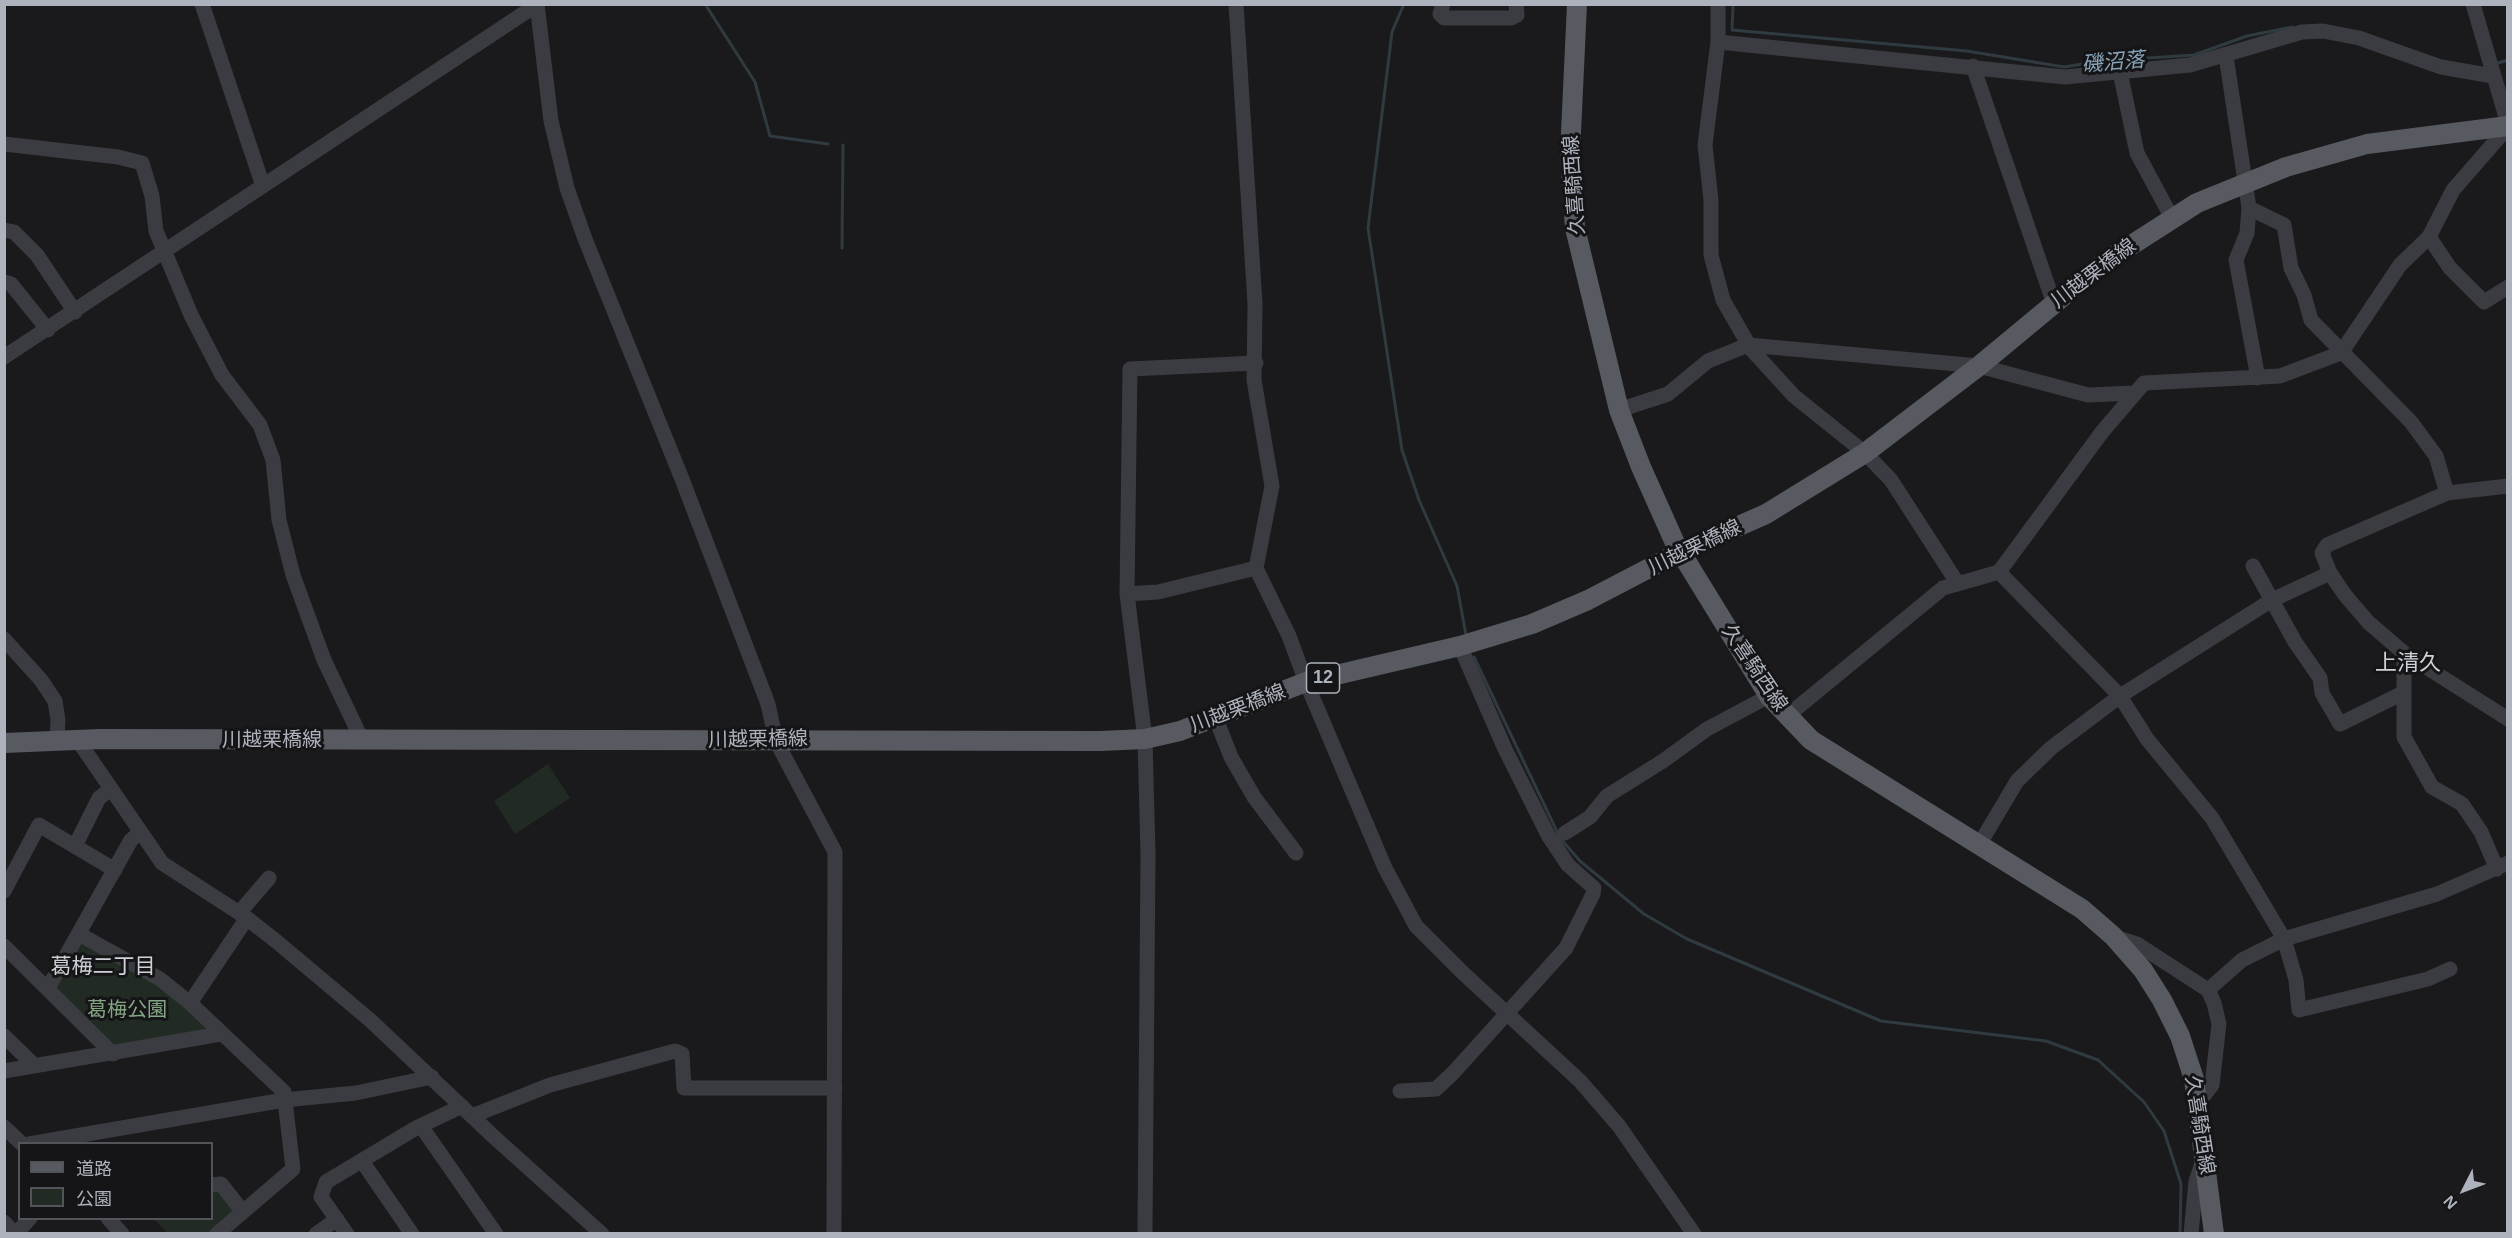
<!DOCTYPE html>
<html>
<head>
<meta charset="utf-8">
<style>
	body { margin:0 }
	#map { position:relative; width:2512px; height:1238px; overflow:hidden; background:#1a1a1c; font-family:Helvetica,"Noto Sans JP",sans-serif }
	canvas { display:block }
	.frame { position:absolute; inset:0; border:6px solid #adb2bc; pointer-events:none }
	.legend { position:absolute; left:18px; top:1142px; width:195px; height:78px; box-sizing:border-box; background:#151517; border:2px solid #525459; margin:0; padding:8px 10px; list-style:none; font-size:18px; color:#adb2bc }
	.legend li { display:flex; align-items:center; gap:12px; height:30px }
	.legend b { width:30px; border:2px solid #525459 }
	.north { position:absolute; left:2434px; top:1160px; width:60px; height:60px; -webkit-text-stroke:4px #151517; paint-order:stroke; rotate:228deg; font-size:16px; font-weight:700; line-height:24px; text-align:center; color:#adb2bc }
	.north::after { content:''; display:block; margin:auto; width:21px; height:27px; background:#adb2bc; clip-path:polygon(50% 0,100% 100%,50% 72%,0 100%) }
</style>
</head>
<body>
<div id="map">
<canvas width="2512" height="1238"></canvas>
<div class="frame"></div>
<ul class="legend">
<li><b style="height:8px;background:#575a60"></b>道路</li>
<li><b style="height:16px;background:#222b23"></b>公園</li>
</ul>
<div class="north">N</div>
</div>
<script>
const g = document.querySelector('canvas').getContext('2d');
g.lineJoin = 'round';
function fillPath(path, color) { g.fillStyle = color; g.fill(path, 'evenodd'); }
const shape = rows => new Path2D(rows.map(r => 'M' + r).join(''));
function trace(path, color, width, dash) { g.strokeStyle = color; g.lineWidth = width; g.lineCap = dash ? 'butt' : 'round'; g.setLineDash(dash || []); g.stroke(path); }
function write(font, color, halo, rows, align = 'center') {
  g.font = font + ' Helvetica,"Noto Sans JP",sans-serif'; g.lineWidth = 6; g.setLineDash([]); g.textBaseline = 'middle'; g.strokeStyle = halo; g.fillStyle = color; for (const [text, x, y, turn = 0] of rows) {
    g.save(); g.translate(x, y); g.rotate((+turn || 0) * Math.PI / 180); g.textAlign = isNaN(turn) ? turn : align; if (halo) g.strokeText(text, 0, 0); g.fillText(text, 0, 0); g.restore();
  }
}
fillPath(shape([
	[548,764,570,798,515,834,494,801],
	[81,941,158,984,186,1007,210,1032,115,1050,53,988],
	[221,1190,238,1213,212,1233,167,1233,154,1219,212,1218,212,1192]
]), '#222b23');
trace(shape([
	[705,4,755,82,770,136,828,144],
	[1404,4,1392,32,1368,228,1402,450,1419,500,1457,586,1466,635],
	[1733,7,1732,30,1967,51,2064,67,2101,61,2194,55,2247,36,2292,27],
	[2495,64,2508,60],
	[842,248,843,145],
	[1474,657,1560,838,1580,861,1621,895,1644,914,1687,939,1881,1021,2046,1041,2098,1060,2144,1102,2164,1131,2181,1184,2180,1234]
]), '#303a41', 3);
trace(shape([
	[202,4,263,186],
	[537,4,551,121,567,188,585,239,682,479,768,704,776,741,835,852,834,1234],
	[1236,4,1255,304,1254,380,1272,486,1256,568,1289,636,1306,682,1385,868,1416,926,1462,972,1580,1081,1619,1126,1694,1234],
	[1443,4,1440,14,1444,18,1511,18,1517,15,1516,4],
	[1718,4,1718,42,1705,145,1711,200,1711,255,1723,300,1751,349,1794,396,1865,453,1891,480,1958,584],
	[2473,4,2508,124],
	[1718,42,2065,77,2190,65,2302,32,2323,31,2359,38,2441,67,2493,76],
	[2226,56,2249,208,2284,225,2291,268,2304,295,2311,320,2411,422,2436,456,2447,493],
	[1973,66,2054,304],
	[2120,72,2137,153,2172,218],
	[4,144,118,157,142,163,152,196,156,231,191,315,222,375,260,425,273,460,279,520,293,575,324,660,362,740],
	[2249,208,2247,233,2236,260,2258,378],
	[4,230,14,232,37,255,75,312],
	[2429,237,2450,268,2484,302,2508,287],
	[4,282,11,284,48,330],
	[4,357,538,4],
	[1619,410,1668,394,1708,361,1748,345,1979,366,2088,395,2133,393],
	[2253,566,2295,642,2320,678,2322,693,2340,724,2403,693],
	[1999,572,2120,696,2147,739,2212,818,2284,939,2296,980,2299,1010,2428,979,2450,969],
	[1127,594,1158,592,1256,568],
	[4,639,41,680,55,701,58,720,57,740],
	[2404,653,2508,719],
	[1786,717,1943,588,1999,572,2102,432,2144,383,2280,376,2341,353,2400,265,2429,237,2453,190,2508,127],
	[1216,719,1231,757,1254,797,1296,853],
	[77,739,162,863,244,916,276,941,370,1020,494,1137,602,1234],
	[1565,833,1590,817,1607,796,1663,761,1707,729,1769,696],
	[1979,845,2017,781,2051,748,2120,696,2272,600,2330,573],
	[75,846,99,798,111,789],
	[2497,869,2481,832,2462,804,2432,787,2404,737,2404,653,2368,622,2345,595,2330,573,2322,553,2327,545,2447,493,2508,486],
	[4,891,39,825,115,870],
	[239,913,269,878],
	[79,934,160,979,190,1003,284,1092,293,1169,217,1234],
	[2113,936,2137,944,2208,990,2214,1003,2219,1024,2212,1085,2199,1102],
	[4,946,113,1054],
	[48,988,131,840,140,832],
	[2208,990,2242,960,2284,939,2437,894,2508,863],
	[190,1003,247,918],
	[4,1036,35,1066],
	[4,1071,221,1034],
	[1400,1091,1436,1089,1453,1073,1566,948,1593,894,1594,888,1568,865,1548,835,1505,749,1460,646],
	[472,1116,550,1085,675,1051,682,1054,684,1088,835,1088],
	[421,1126,496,1234],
	[4,1127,22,1144],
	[29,1144,284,1100,356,1093,432,1077],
	[362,1161,412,1234],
	[212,1185,221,1184,243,1212],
	[108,1218,122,1234],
	[4,1222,15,1234],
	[16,1234,30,1218],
	[316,1234,337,1219],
	[347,1234,321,1197,326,1182,416,1128,462,1106],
	[1145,1234,1148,854,1145,739,1127,594,1130,369,1256,363],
	[2191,1234,2196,1181,2203,1160]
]), '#3b3c41', 15);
trace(shape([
	[1577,4,1570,154,1575,228,1619,410,1641,467,1675,543,1769,696,1811,740,2082,909,2113,936,2143,970,2162,1000,2180,1036,2194,1079,2214,1234],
	[4,743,100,739,1100,741,1145,739,1180,731,1306,682,1460,646,1532,624,1588,600,1680,552,1766,514,1865,453,1979,366,2102,264,2197,203,2286,167,2367,144,2508,126]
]), '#575a60', 20);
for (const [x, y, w] of [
	[1323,678,33]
]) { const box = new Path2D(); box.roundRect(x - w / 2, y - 15, w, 30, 4.5); g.fillStyle = '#151517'; g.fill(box); trace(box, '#adb2bc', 1.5); }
write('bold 18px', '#adb2bc', null, [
	["12",1323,678]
]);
write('20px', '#adb2bc', '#151517', [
	["久喜騎西線",1575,185,-94],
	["川越栗橋線",2094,274,-37],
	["川越栗橋線",1695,548,-26],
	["久喜騎西線",1754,668,56],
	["川越栗橋線",1238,709,-21],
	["川越栗橋線",272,740],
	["川越栗橋線",758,740,-1],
	["久喜騎西線",2199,1125,81]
]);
write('20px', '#84a684', '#151517', [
	["葛梅公園",127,1010]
]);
write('italic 21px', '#85a2b6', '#151517', [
	["磯沼落",2113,63,-5]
]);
write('21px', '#ced1d8', '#151517', [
	["葛梅二丁目",103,967]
]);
write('22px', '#ced1d8', '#151517', [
	["上清久",2408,664]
]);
</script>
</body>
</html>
